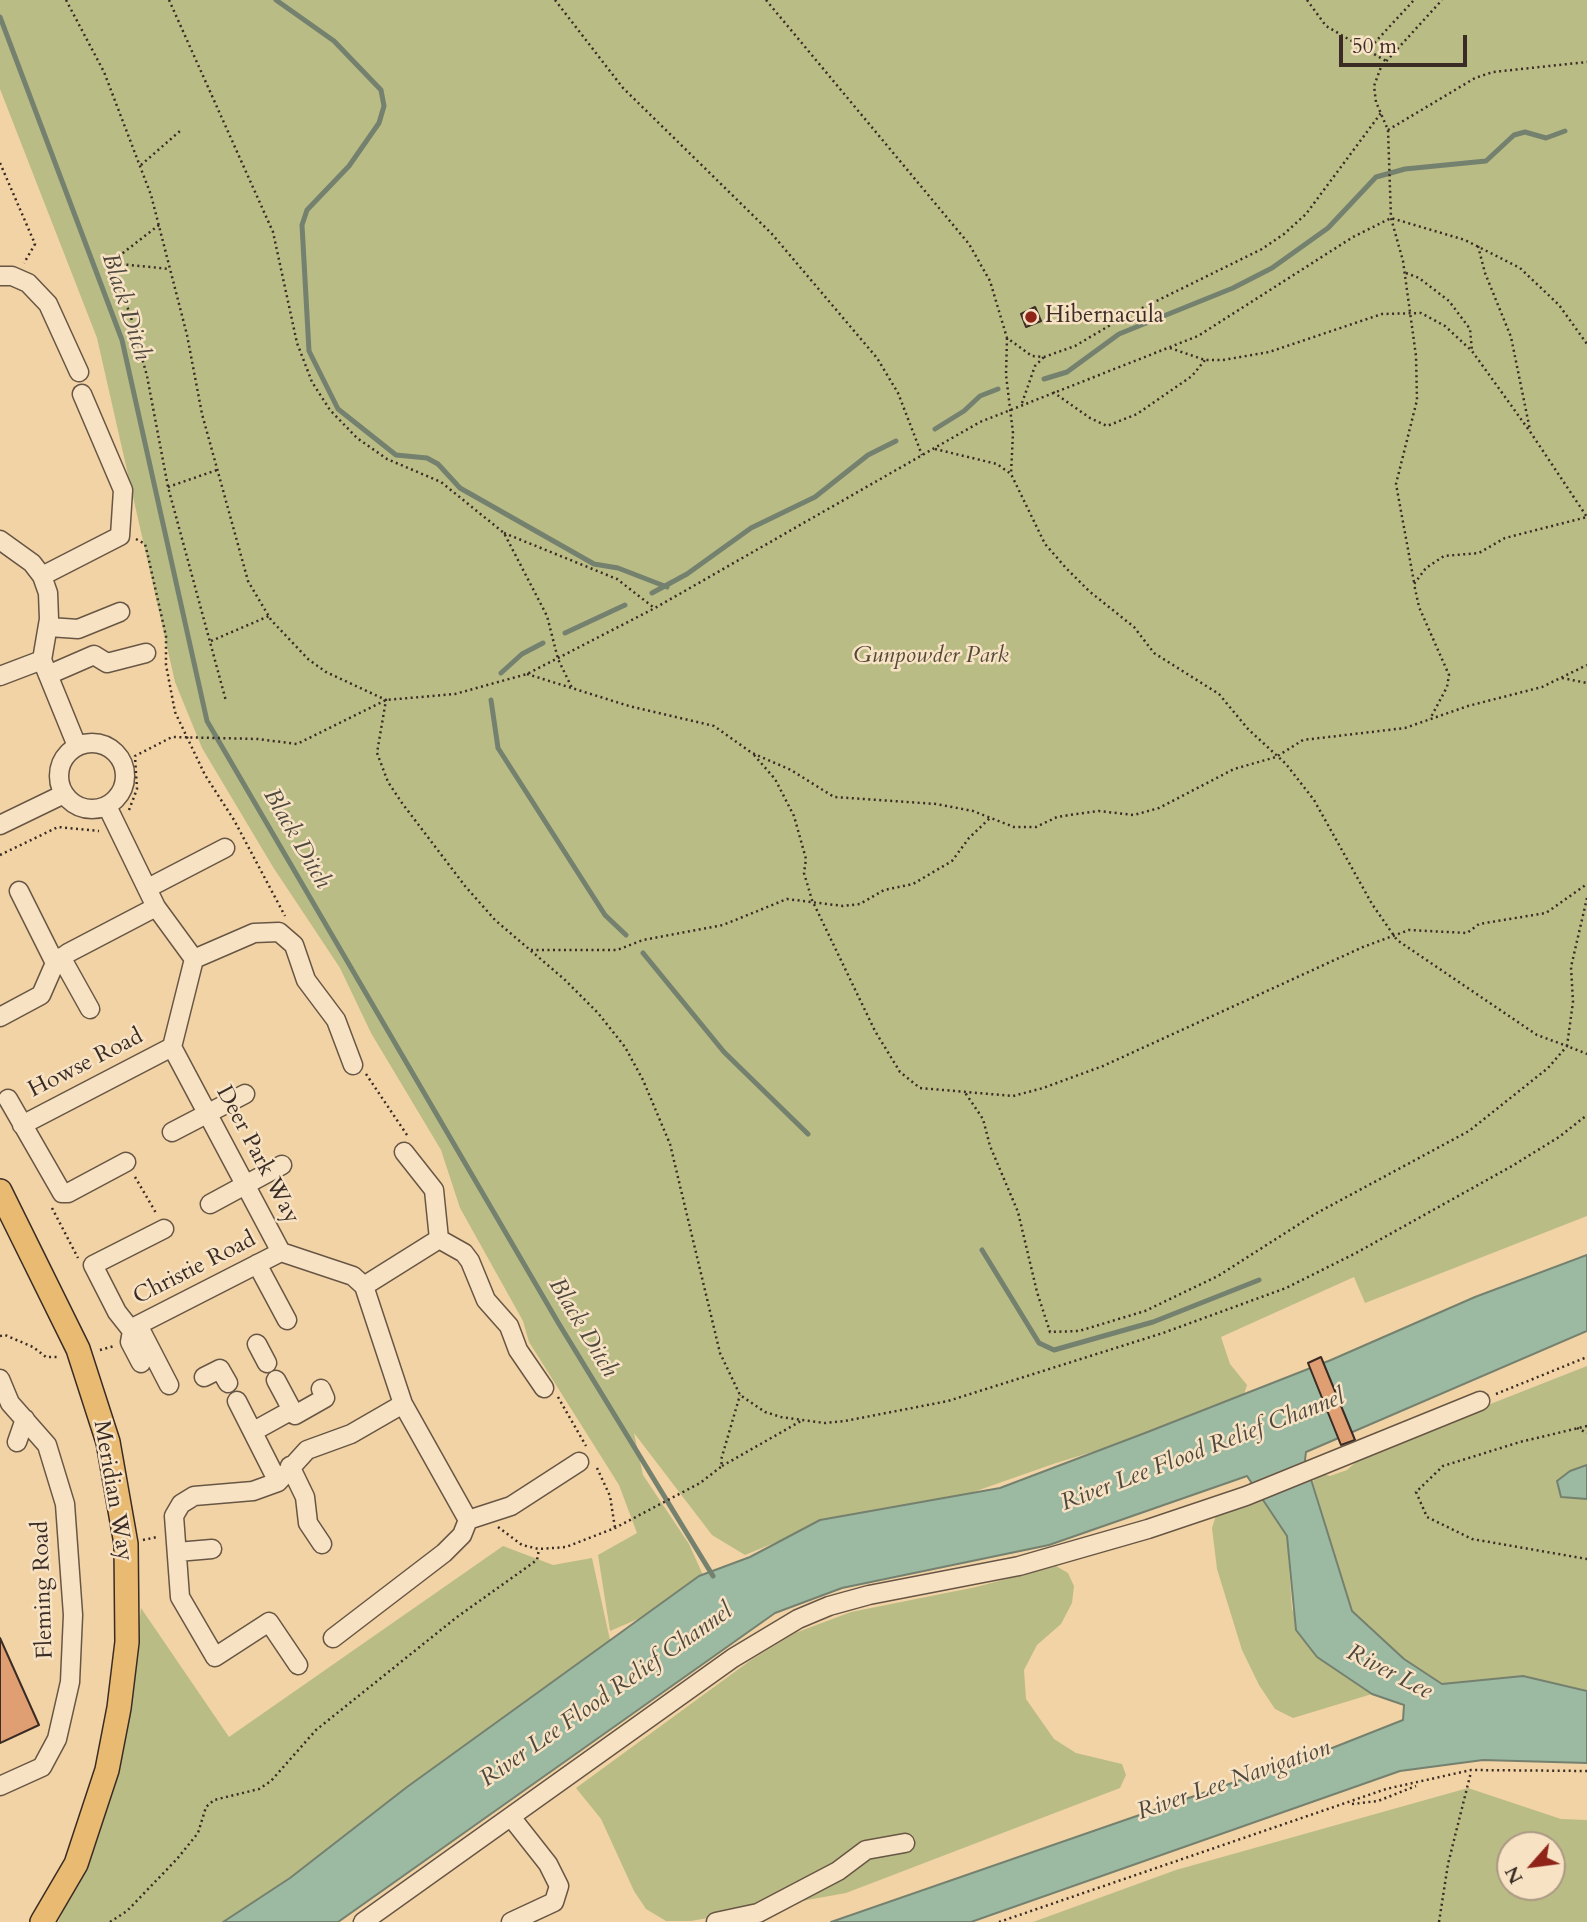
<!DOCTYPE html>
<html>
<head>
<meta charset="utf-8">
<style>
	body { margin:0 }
	#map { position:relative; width:1587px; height:1922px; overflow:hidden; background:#f2d3a5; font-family:Cardo,serif }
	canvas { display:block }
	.north { position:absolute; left:1496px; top:1831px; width:70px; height:70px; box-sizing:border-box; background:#f7e2c4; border:2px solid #ab9984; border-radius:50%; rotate:242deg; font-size:19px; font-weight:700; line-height:28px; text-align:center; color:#3a2c25 }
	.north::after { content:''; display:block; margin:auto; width:24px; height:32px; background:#8f2418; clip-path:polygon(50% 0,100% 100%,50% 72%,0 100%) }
	.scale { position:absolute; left:1339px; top:35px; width:128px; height:32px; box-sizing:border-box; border:4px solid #3a2c25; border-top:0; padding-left:9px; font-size:21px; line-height:24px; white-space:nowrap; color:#3a2c25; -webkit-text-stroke:5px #f7e2c4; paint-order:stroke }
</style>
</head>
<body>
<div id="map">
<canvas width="1587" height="1922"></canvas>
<div class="north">N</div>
<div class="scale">50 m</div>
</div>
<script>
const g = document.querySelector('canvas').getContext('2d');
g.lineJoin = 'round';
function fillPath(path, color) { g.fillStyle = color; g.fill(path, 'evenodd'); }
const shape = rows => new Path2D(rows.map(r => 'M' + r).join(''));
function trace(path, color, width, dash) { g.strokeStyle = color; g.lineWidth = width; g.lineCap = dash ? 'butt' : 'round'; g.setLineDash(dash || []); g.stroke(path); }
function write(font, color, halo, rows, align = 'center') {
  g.font = font + ' Cardo,serif'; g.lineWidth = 5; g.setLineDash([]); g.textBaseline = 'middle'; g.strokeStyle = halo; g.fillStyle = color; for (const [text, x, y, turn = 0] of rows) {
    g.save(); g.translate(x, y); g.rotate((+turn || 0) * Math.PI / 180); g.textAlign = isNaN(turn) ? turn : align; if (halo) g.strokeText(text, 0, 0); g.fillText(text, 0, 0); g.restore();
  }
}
fillPath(shape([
	[0,0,1587,0,1587,1216,1365,1303,1354,1277,1221,1337,1230,1364,1247,1385,1240,1407,1056,1463,942,1503,820,1524,745,1555,712,1535,634,1433,643,1475,689,1544,707,1584,675,1603,610,1631,598,1555,637,1533,619,1485,529,1342,523,1321,460,1208,441,1150,371,1033,340,968,273,867,202,748,175,682,97,338,0,89],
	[1587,1366,1587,1691,1523,1676,1443,1684,1404,1659,1351,1611,1313,1482,1316,1472,1330,1476,1347,1470,1366,1453],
	[1261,1497,1287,1536,1292,1609,1317,1657,1372,1694,1293,1718,1275,1709,1259,1685,1242,1650,1217,1569,1212,1528,1217,1512],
	[503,1546,553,1565,592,1558,610,1640,290,1878,223,1922,58,1922,95,1834,131,1699,141,1608,229,1737],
	[1056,1566,1068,1573,1074,1586,1072,1603,1061,1624,1037,1645,1024,1670,1026,1699,1054,1739,1076,1753,1122,1764,1126,1775,1120,1788,846,1893,691,1921,666,1921,646,1909,634,1891,601,1819,576,1788,751,1660,795,1633,851,1612,976,1587],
	[1468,1788,1561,1819,1587,1820,1587,1922,1033,1922,1176,1870],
	[1510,1845,1552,1845,1552,1887,1510,1887]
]), '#babc86');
const water = shape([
	[1587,1255,1587,1331,1306,1452,1305,1460,1352,1611,1404,1659,1442,1684,1523,1676,1587,1691,1587,1763,1483,1760,1400,1771,971,1922,831,1922,1327,1750,1403,1720,1404,1705,1372,1694,1317,1657,1296,1630,1287,1536,1247,1476,1049,1545,842,1588,775,1613,338,1922,223,1922,290,1878,407,1787,699,1576,750,1557,820,1520,1000,1488,1145,1433,1331,1360,1475,1297,1587,1255],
	[1587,1465,1587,1499,1561,1497,1557,1481,1570,1471,1587,1465]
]);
fillPath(water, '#9cb9a1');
trace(water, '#75816f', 2);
trace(shape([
	[276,0,334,41,381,90,384,106,379,123,349,166,307,210,302,225,309,351,338,409,396,455,427,458,438,464,460,488,594,564,618,568,667,587],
	[0,17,122,340,207,721,559,1324,713,1576],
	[1044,379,1067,372,1119,334,1233,288,1272,268,1328,228,1376,177,1405,169,1486,161,1514,135,1525,132,1546,138,1565,131],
	[935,429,964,411,980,396,998,389],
	[652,593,687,574,751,528,815,497,868,455,896,441],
	[565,633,625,605],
	[501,673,522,654,543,643],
	[491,700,498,748,605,915,626,935],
	[643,953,724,1052,808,1134],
	[982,1250,1039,1343,1054,1350,1153,1322,1259,1280]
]), '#75816f', 5);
const building = shape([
	[1035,307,1041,321,1026,327,1021,314,1035,307],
	[1321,1357,1355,1440,1341,1445,1308,1363,1321,1357],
	[0,1638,39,1725,0,1743,0,1638]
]);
fillPath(building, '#df9f72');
trace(building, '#3a2c25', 2);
const minor = shape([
	[0,276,12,276,28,283,48,304,79,372],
	[0,540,32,563,42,576,48,593,49,619,42,660,77,746],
	[42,576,120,536,123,490,82,394],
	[49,627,78,629,120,612],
	[48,675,94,655,107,663,146,653],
	[0,676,42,660],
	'59 776a33 33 0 1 1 66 0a33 33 0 1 1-66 0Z',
	[107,806,156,907,194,959,172,1047,281,1252,353,1276,364,1286,403,1404,468,1520,462,1535,444,1553,333,1638],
	[0,825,64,794],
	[148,888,225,848],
	[19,891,55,963],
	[61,957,90,1009],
	[194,959,254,933,279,932,294,945,306,980,336,1020,353,1065],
	[0,1017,41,995,55,963,68,953,156,907],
	[8,1099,62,1193,68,1193,126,1162],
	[22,1125,172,1047],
	[172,1132,245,1094],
	[404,1152,434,1190,439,1239],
	[210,1204,282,1165],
	[439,1239,464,1253,470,1261,486,1300,509,1326,518,1350,544,1388],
	[257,1264,287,1320],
	[364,1286,439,1239],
	[138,1325,169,1385],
	[132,1331,117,1312,93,1265,164,1229],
	[257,1344,267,1363],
	[141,1363,130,1342,132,1331,138,1325,281,1252],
	[204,1377,220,1369,228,1383],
	[0,1379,10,1403,47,1445,65,1504,73,1615,70,1682,57,1739,42,1767,0,1786],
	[237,1401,278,1482],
	[292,1410,295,1415,325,1398,321,1389],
	[254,1431,292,1410,276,1380],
	[17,1442,25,1419],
	[290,1466,305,1497,308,1523,322,1544],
	[468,1520,511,1506,579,1462],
	[177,1552,212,1549],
	[298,1665,269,1622,215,1657,180,1597,174,1516,181,1504,194,1496,253,1491,278,1482,307,1450,351,1434,403,1404],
	[363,1922,733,1658,798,1619,829,1606,869,1595,1019,1566,1148,1529,1246,1496,1480,1401],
	[511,1922,554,1902,559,1886,548,1864,511,1817],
	[716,1922,758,1913,838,1871,866,1850,905,1843]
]);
const major = shape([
	[0,1191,78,1349,108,1442,126,1544,127,1642,119,1708,107,1770,76,1864,42,1922]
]);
trace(minor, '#685645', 21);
trace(major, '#3a2c25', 26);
trace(shape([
	[66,0,104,72,151,195,187,335,202,414,248,581,271,620,308,659,326,672,386,700,377,753,388,782,402,803,465,886,495,920,564,979,598,1013,625,1047,643,1080,670,1144,720,1353,740,1395,765,1412,781,1417,825,1423,845,1421,948,1401,1163,1333,1286,1288,1356,1253,1512,1166,1559,1137,1587,1115],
	[169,0,273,232,297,343,312,382,330,410,357,438,387,459,441,482,504,533,547,616,558,659,572,688],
	[555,0,623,88,772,234,877,358,898,393,922,455],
	[766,0,969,244,990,281,1007,338,1032,356,1044,357,1075,346,1124,317,1262,249,1284,234,1306,214,1381,113],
	[1307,0,1326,26,1386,61],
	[1367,51,1414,0],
	[1388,130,1475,78,1493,72,1587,62],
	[0,163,35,244,24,263],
	[141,165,180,131],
	[159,225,110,263,130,314,147,376,168,487,226,701],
	[1478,246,1485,273,1511,337,1530,430],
	[110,263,170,269],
	[1406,273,1419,278,1449,301,1470,329,1472,351],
	[1007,338,1006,375,1013,433,1011,474],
	[1170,348,1205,360,1223,360,1269,352,1382,314,1421,313,1445,326,1472,351,1531,433,1587,517,1505,538,1479,553,1444,556,1426,568,1414,584,1419,607,1449,675,1447,687,1430,719],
	[1053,392,1090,418,1107,426,1137,414,1192,376,1205,360],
	[1022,403,1035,366,1044,357],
	[935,449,997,464,1011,474,1045,544,1066,568,1089,591,1134,627,1154,653,1219,694,1248,729,1286,764,1314,800,1372,904,1397,940,1537,1035,1567,1046,1548,1068,1469,1131,1315,1214,1218,1276,1145,1311,1079,1331,1050,1332,1037,1292,1018,1212,990,1146,983,1119,964,1091],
	[168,487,217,470],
	[504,533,617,579,653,607],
	[136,539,145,544,148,556,166,636,166,665,175,712,205,775,234,820,285,916],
	[1414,582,1396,484,1417,400,1416,356,1403,261,1391,218,1388,130,1376,102,1374,86,1381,67,1442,0],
	[211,641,269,616],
	[527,674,629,706,714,726,752,753,791,770,834,797,936,804,973,811,1014,827,1036,827,1057,817,1076,814,1099,811,1134,815,1159,808,1234,769,1276,757,1303,740,1405,728,1468,706,1542,687,1587,665],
	[1562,678,1587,683],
	[754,755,775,779,794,816,806,859,804,873,812,900,875,1031,900,1072,920,1088,1013,1096,1043,1088,1103,1066,1363,947,1409,930,1467,933,1479,924,1546,913,1587,884],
	[129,810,137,789,135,756,172,737,258,739,297,744,386,700,455,694,527,674,655,608,980,422,1198,336,1353,237,1391,218,1465,240,1520,268,1559,305,1587,344],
	[0,855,58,827,99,831],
	[1587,898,1571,967,1573,1002,1567,1046,1587,1054],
	[531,950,617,950,643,940,723,925,787,899,843,906,860,904,884,890,913,884,952,861,969,838,991,817],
	[366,1074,407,1135],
	[135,1177,156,1213],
	[52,1208,78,1258],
	[0,1336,5,1335,33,1347,46,1357,60,1357],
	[100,1350,114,1346],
	[1496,1394,1587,1357],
	[558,1397,586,1446],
	[1587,1426,1520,1442,1443,1466,1416,1492,1427,1517,1472,1539,1587,1559],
	[1577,1428,1587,1433],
	[722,1466,801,1421],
	[597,1468,610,1496,615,1528],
	[498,1527,522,1545,539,1549,566,1547,615,1528,700,1483,722,1466,721,1460,740,1395],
	[143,1540,157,1537],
	[1352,1804,1378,1801,1416,1786],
	[110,1922,127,1911,177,1859,198,1833,206,1807,214,1800,259,1789,271,1781,316,1730,457,1617,537,1560,539,1549],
	[999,1922,1386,1789,1471,1770,1587,1771],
	[1439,1922,1448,1864,1471,1772]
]), '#3a2c25', 2.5, [2, 3.5]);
trace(minor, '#f7e2c4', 18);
trace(major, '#e9ba72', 23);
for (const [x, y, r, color] of [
	[1031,317,7,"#8f2418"]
]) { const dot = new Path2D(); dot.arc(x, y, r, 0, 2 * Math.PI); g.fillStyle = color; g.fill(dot); trace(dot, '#f7e2c4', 2.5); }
write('23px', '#3a2c25', '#f7e2c4', [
	["Hibernacula",1045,317]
], 'left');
write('italic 23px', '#544938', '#f7e2c4', [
	["Gunpowder Park",931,657]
]);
write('23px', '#3a2c25', '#f7e2c4', [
	["Howse Road",86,1064,-27],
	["Deer Park Way",257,1155,62],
	["Christie Road",195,1269,-27],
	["Meridian Way",112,1491,80],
	["Fleming Road",44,1590,-92]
]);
write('italic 24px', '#4e483e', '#f7e2c4', [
	["Black Ditch",125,307,72],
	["Black Ditch",296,839,60],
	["Black Ditch",582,1328,59],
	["River Lee Flood Relief Channel",1203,1451,-21],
	["River Lee",1389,1673,27],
	["River Lee Flood Relief Channel",607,1696,-35],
	["River Lee Navigation",1234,1781,-19]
]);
</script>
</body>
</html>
